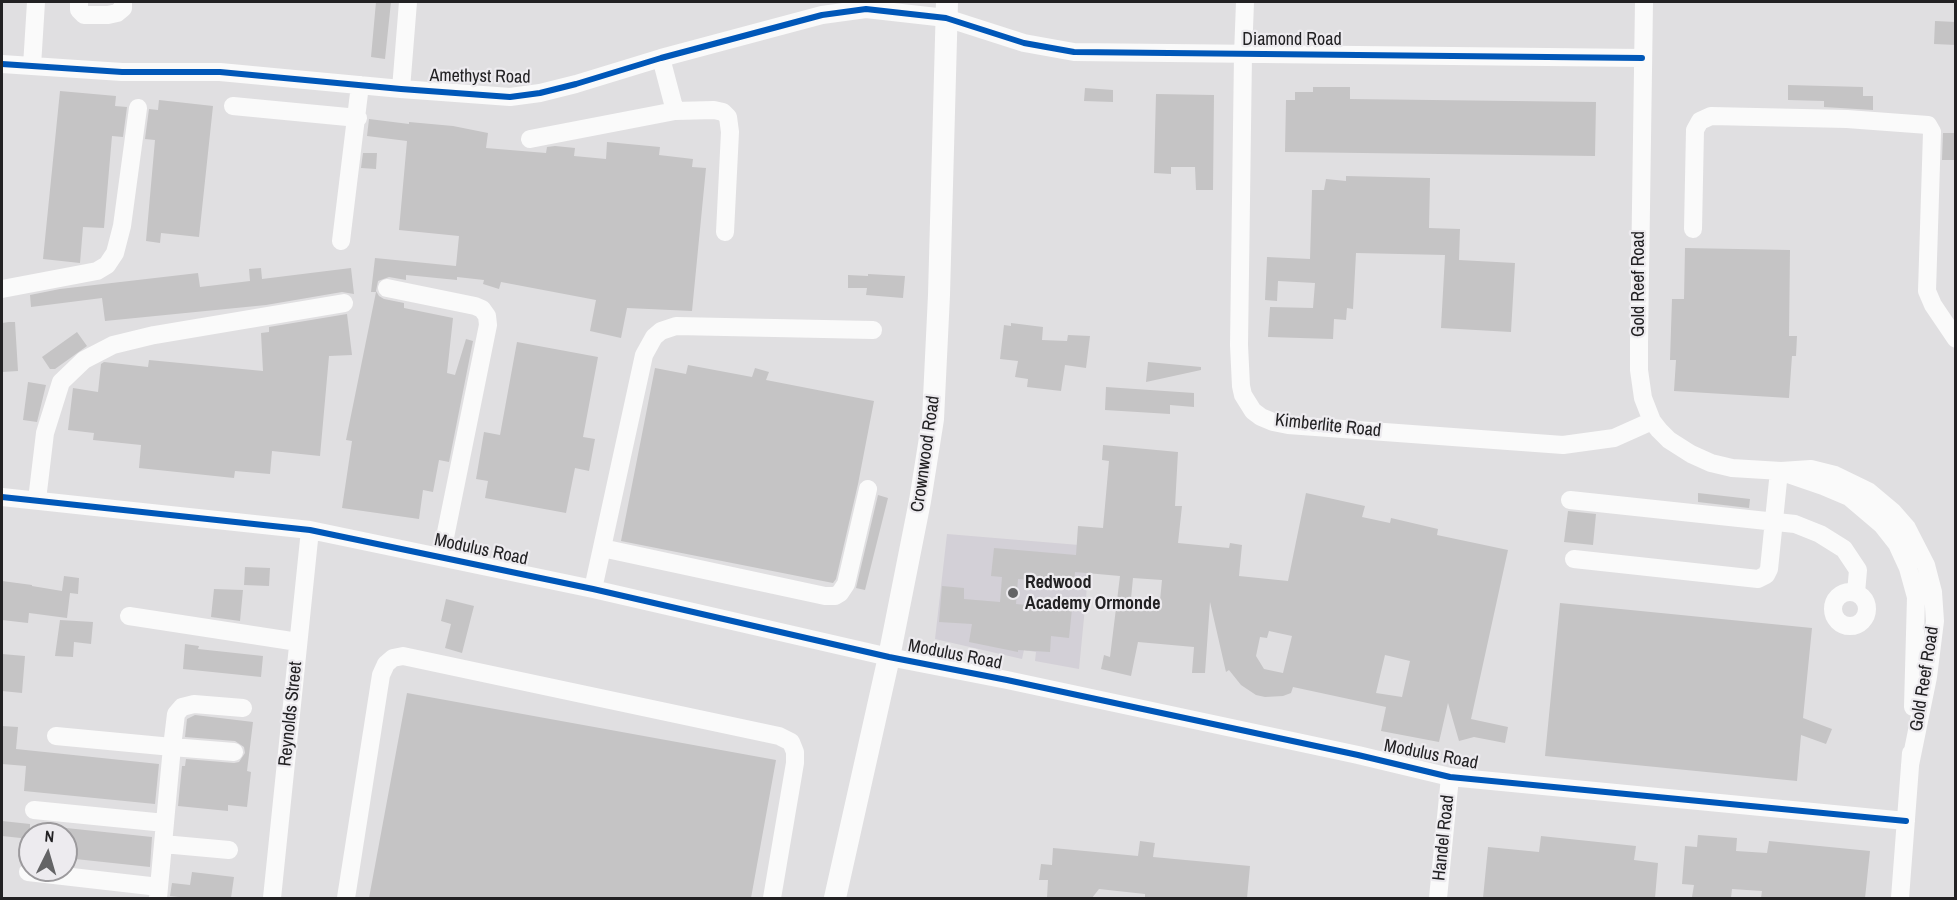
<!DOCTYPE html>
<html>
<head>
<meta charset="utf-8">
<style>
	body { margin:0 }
	#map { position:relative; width:1957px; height:900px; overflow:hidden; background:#e0dfe1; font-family:"Archivo Narrow",sans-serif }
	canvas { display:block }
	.frame { position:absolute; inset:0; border:3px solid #222123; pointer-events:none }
	.north { position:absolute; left:18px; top:822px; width:60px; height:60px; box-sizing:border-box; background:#edebef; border:2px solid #9c9a9d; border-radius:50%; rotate:5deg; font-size:16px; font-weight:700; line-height:24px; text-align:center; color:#222123 }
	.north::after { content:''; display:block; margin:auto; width:21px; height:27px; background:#646466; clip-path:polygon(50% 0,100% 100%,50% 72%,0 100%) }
</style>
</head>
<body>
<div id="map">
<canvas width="1957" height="900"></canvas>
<div class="frame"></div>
<div class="north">N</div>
</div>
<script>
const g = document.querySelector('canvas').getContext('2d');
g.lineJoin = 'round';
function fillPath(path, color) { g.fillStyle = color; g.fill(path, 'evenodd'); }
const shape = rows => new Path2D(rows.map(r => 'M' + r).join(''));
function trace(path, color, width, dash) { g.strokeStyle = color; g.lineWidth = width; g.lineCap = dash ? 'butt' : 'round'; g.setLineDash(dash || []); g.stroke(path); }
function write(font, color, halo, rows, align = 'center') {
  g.font = font + ' "Archivo Narrow",sans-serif'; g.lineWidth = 4.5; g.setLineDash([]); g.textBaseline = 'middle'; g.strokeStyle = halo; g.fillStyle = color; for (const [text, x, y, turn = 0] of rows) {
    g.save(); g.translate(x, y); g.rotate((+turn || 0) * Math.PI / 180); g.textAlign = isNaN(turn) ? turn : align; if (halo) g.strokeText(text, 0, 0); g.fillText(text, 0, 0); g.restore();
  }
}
fillPath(shape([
	[947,534,1091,546,1079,669,1035,661,1036,652,1024,650,1022,659,935,639]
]), '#d3d0d7');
fillPath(shape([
	[376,2,391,2,385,59,371,57],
	[1935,21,1956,22,1956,45,1934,44],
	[1788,85,1863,87,1863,96,1873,96,1873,110,1824,107,1824,101,1788,100],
	[1313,87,1350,87,1350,99,1596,102,1595,156,1285,152,1286,100,1295,100,1295,92,1313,92],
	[1085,88,1113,90,1113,102,1084,101],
	[60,91,116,96,115,106,127,107,123,137,112,136,104,228,83,227,80,263,43,259],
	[1156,94,1214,95,1213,190,1196,190,1195,167,1171,167,1171,174,1154,173],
	[159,100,213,106,199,237,161,233,160,243,146,241,155,140,145,139,149,109,158,110],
	[369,119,409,124,409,122,453,126,488,133,486,148,546,153,547,147,555,146,575,148,574,156,606,159,607,142,660,147,659,155,693,159,692,167,706,168,692,311,627,308,621,338,590,331,596,300,501,282,499,289,483,284,484,280,457,277,457,280,406,275,406,280,389,277,378,281,376,291,379,296,384,299,404,303,404,308,453,318,447,373,455,375,466,339,473,341,449,462,439,460,433,492,423,490,419,519,342,508,352,441,346,440,376,292,371,292,375,258,456,266,459,236,399,230,407,141,367,136],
	[1943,133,1956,133,1956,160,1942,160],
	[363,153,377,153,376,169,361,168],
	[1346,176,1430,178,1429,228,1460,229,1459,260,1515,263,1511,332,1441,328,1445,255,1356,253,1353,309,1347,308,1346,320,1334,319,1333,339,1268,337,1270,307,1313,308,1315,283,1278,281,1277,301,1265,300,1267,257,1310,259,1312,190,1324,190,1326,179,1346,181],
	[1685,248,1790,250,1789,336,1797,336,1796,356,1792,356,1789,398,1674,391,1676,360,1670,360,1672,299,1684,299],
	[261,268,262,279,351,268,354,294,342,292,266,305,105,321,102,298,31,307,30,295,60,289,198,273,200,287,250,281,249,269],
	[868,274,905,276,903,298,866,295,867,288,848,288,848,275,868,276],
	[347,314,352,355,329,356,320,456,272,451,270,474,235,471,234,478,139,468,141,445,93,440,94,433,68,430,73,388,98,392,101,364,104,362,148,367,149,360,263,371,261,333,269,332,269,327],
	[9,322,15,322,18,371,2,372,2,323],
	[1011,323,1043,327,1042,340,1067,341,1068,335,1090,336,1086,368,1065,365,1061,391,1027,387,1028,379,1015,377,1018,361,1000,359,1004,325,1011,326],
	[77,332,87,346,55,369,50,369,42,357],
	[517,342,598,357,583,437,595,439,589,471,575,468,566,513,485,498,488,481,476,479,484,432,500,435],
	[1148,362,1201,367,1201,370,1146,382],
	[688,365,752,377,755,368,769,372,766,380,874,401,858,484,836,579,833,583,621,541,655,368,686,374],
	[28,382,46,385,37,422,23,420],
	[1106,387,1194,393,1194,407,1170,405,1170,414,1105,410],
	[1103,445,1178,452,1175,506,1182,506,1178,543,1229,548,1230,543,1242,545,1239,576,1288,581,1306,493,1365,506,1362,517,1390,523,1391,518,1438,529,1437,535,1508,550,1471,719,1508,727,1505,743,1474,737,1459,741,1448,703,1439,742,1381,731,1386,707,1293,687,1291,693,1283,696,1265,697,1256,695,1241,685,1229,670,1226,672,1210,602,1205,673,1192,673,1194,647,1138,642,1131,676,1101,669,1104,655,1110,657,1120,576,1075,572,1074,584,1018,579,1016,604,1072,609,1069,638,1051,636,1050,652,1018,650,1018,652,969,642,972,624,939,622,942,586,964,588,964,599,1000,602,1002,577,991,576,994,548,1076,555,1078,526,1103,528,1109,461,1102,460],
	[1133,578,1162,580,1159,611,1130,609],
	[1269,631,1292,636,1283,673,1264,669,1256,656,1260,637,1267,638],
	[1385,655,1410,661,1402,697,1376,693],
	[1698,493,1750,499,1749,508,1698,502],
	[878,495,888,498,865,590,856,588],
	[1568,511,1596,514,1593,545,1564,542],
	[245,567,270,568,269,586,244,585],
	[64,576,79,578,78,594,70,593,67,618,29,613,28,623,2,620,2,581,32,585,32,586,62,591],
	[214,589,243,590,240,621,211,617],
	[446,599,474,606,462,653,445,648,451,624,441,621],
	[1560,603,1812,628,1803,718,1832,729,1826,744,1801,735,1797,781,1545,756],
	[60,620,93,622,91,644,74,642,73,657,55,656],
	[185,644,199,646,198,649,263,656,261,677,183,669],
	[2,654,25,656,22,693,2,691],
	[407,693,776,760,751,898,369,898],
	[195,715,253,722,247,771,251,772,247,807,228,805,228,811,178,806,182,766,185,766,186,759,234,763,239,762,245,753,244,747,235,741,185,737,187,719],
	[2,726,18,727,16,749,159,764,155,804,24,791,26,766,2,764],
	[2,821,30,824,30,839,2,836],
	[66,828,152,837,150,867,66,858],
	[1698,835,1737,838,1736,851,1767,853,1769,841,1870,851,1865,898,1761,898,1762,891,1732,889,1731,898,1692,897,1694,885,1682,884,1685,846,1697,847],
	[1541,836,1636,846,1634,860,1658,863,1655,898,1483,898,1488,847,1539,852],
	[1140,841,1155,843,1153,857,1250,866,1247,898,1145,898,1145,894,1099,889,1092,898,1047,898,1048,880,1039,880,1041,864,1052,865,1053,848,1138,856],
	[192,872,234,877,231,898,188,898,170,896,172,883,190,885]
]), '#c5c4c5');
trace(shape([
	[79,2,79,10,84,15,108,15,117,13,123,8,123,2],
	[1245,2,1243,55,1239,345,1241,386,1243,395,1253,411,1261,417,1273,422,1288,425,1563,445,1614,438,1652,421],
	[1644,2,1639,343,1639,370,1643,398,1652,421,1659,430,1669,440,1691,454,1711,463,1732,468,1781,471,1811,469,1835,475,1868,491,1893,512,1907,528,1926,565,1933,592,1935,621,1928,677,1910,765],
	[661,58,675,111,714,110,723,112,728,117,730,132,725,232],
	[2,64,122,72,220,72,401,89,510,97,540,93,576,84,661,58,822,15,866,9,946,18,1024,43,1074,52,1642,58],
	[32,66,36,2],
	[401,89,408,2],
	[233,106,358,118],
	[530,139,675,111],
	[1693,229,1695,130,1700,121,1711,116,1847,119,1928,125,1932,132,1927,291,1933,305,1956,339],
	[341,241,360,85],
	[387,288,475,306,482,309,487,316,488,325,441,557],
	[2,289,97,271,107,265,115,253,122,226,138,108],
	[1788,474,1823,486,1849,497,1882,525,1897,544,1908,568,1916,597,1913,707],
	[2,497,310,530,593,589,889,657,1007,680,1358,755,1450,777,1906,821],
	[37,500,45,433,61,382,84,360,113,345,154,335,344,303],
	[1570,500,1795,524,1820,534,1844,549,1858,570,1856,593],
	[602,548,825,596,835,596,840,593,846,584,868,489],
	[1574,559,1758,579,1766,575,1769,569,1779,471],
	[593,589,644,355,654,337,661,331,676,326,873,330],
	'1833 609a17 17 0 1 1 34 0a17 17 0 1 1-34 0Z',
	[129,616,298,642],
	[56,736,172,747,158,898],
	[234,752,172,747,176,714,182,707,194,704,243,708],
	[34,810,165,823],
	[163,844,229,850],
	[28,872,159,887],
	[272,898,310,530],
	[346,898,381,675,386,664,393,658,403,656,779,736,791,742,795,752,795,763,772,898],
	[1438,898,1450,777],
	[1900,898,1911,753]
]), '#fafafa', 18);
trace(shape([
	[835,898,889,657,920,501,933,419,939,295,947,2]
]), '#fafafa', 22);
trace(shape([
	[2,64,122,72,220,72,401,89,510,97,540,93,576,84,661,58,822,15,866,9,946,18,1024,43,1074,52,1642,58],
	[2,497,310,530,593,589,889,657,1007,680,1358,755,1450,777,1906,821]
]), '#0057b8', 6);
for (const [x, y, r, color] of [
	[1013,593,6,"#646466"]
]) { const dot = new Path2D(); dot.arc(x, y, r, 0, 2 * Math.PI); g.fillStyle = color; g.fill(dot); trace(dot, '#edebef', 2); }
write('18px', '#222123', '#edebef', [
	["Diamond Road",1292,40],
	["Amethyst Road",480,77,1],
	["Gold Reef Road",1639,284,-90],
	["Kimberlite Road",1328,426,6],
	["Crownwood Road",926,454,-82],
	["Modulus Road",481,550,12],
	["Modulus Road",955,655,11],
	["Gold Reef Road",1925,679,-81],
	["Reynolds Street",291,714,-84],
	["Modulus Road",1431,755,11],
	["Handel Road",1444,838,-84]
]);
write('bold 18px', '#222123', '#edebef', [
	["Redwood",1025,583],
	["Academy Ormonde",1025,604]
], 'left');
</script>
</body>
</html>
